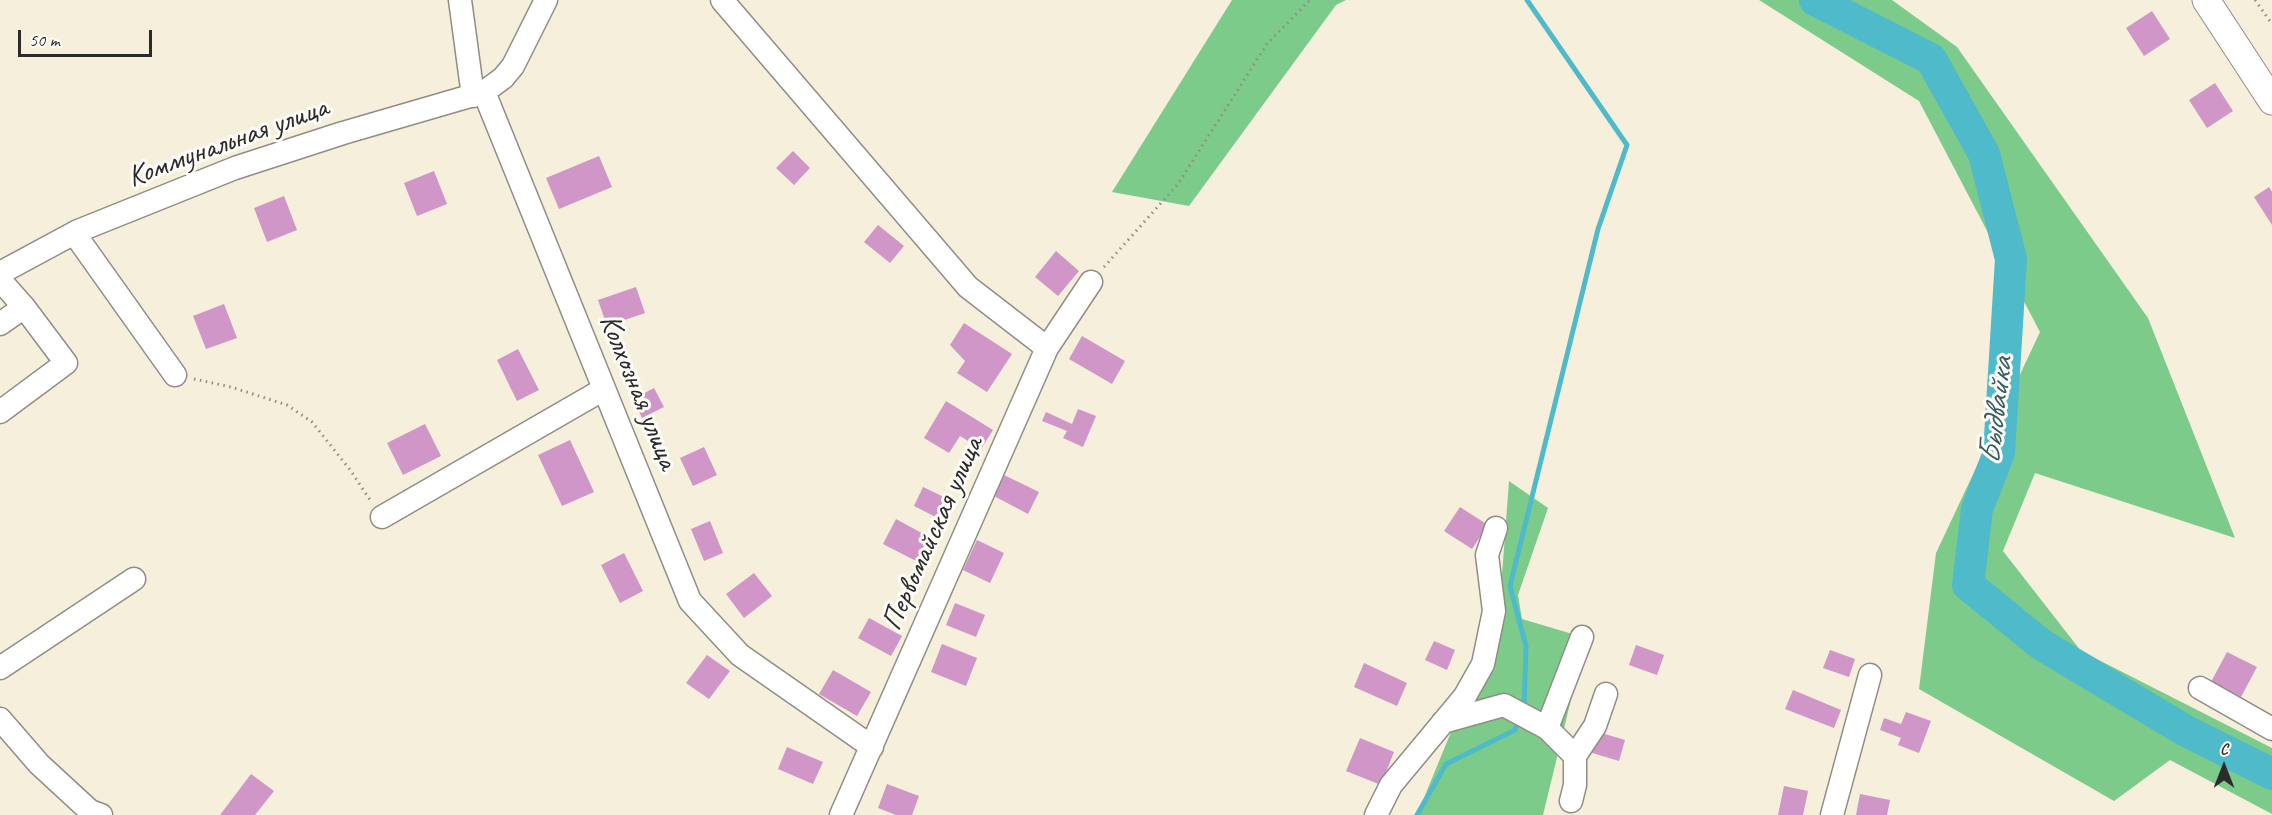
<!DOCTYPE html>
<html>
<head>
<meta charset="utf-8">
<style>
	body { margin:0 }
	#map { position:relative; width:2272px; height:815px; overflow:hidden; background:#f6efdc; font-family:Caveat,sans-serif }
	canvas { display:block }
	.north { position:absolute; left:2194px; top:737px; width:60px; height:60px; -webkit-text-stroke:4px #fdfcf7; paint-order:stroke; rotate:0deg; font-size:16px; font-weight:700; line-height:24px; text-align:center; color:#2b2b2b }
	.north::after { content:''; display:block; margin:auto; width:21px; height:27px; background:#2b2b2b; clip-path:polygon(50% 0,100% 100%,50% 72%,0 100%) }
	.scale { position:absolute; left:18px; top:30px; width:134px; height:27px; box-sizing:border-box; border:3px solid #2b2b2b; border-top:0; padding-left:8px; font-size:18px; line-height:21px; white-space:nowrap; color:#2b2b2b; -webkit-text-stroke:4px #fdfcf7; paint-order:stroke }
</style>
</head>
<body>
<div id="map">
<canvas width="2272" height="815"></canvas>
<div class="north">С</div>
<div class="scale">50 m</div>
</div>
<script>
const g = document.querySelector('canvas').getContext('2d');
g.lineJoin = 'round';
function fillPath(path, color) { g.fillStyle = color; g.fill(path, 'evenodd'); }
const shape = rows => new Path2D(rows.map(r => 'M' + r).join(''));
function trace(path, color, width, dash) { g.strokeStyle = color; g.lineWidth = width; g.lineCap = dash ? 'butt' : 'round'; g.setLineDash(dash || []); g.stroke(path); }
function write(font, color, halo, rows, align = 'center') {
  g.font = font + ' Caveat,sans-serif'; g.lineWidth = 6; g.setLineDash([]); g.textBaseline = 'middle'; g.strokeStyle = halo; g.fillStyle = color; for (const [text, x, y, turn = 0] of rows) {
    g.save(); g.translate(x, y); g.rotate((+turn || 0) * Math.PI / 180); g.textAlign = isNaN(turn) ? turn : align; if (halo) g.strokeText(text, 0, 0); g.fillText(text, 0, 0); g.restore();
  }
}
fillPath(shape([
	[1232,0,1346,0,1336,5,1189,206,1112,192],
	[1759,0,1892,0,1957,47,2148,318,2235,538,2035,473,2003,551,2081,651,2272,748,2272,814,2170,760,2114,801,1919,689,1936,553,2040,332,1919,101],
	[1509,481,1548,508,1518,595,1522,619,1586,638,1543,815,1417,815,1499,615]
]), '#7dcb8a');
trace(shape([
	[1524,709,1526,646,1510,586,1598,229,1627,145,1527,0],
	[1417,815,1446,764,1515,730,1520,718]
]), '#4fbbca', 5);
trace(shape([
	[1815,0,1931,59,1984,154,2011,259,1999,453,1977,509,1968,585,2042,645,2186,731,2272,774]
]), '#4fbbca', 32);
fillPath(shape([
	[2152,11,2170,39,2144,56,2126,28],
	[2215,83,2233,111,2207,128,2189,100],
	[793,151,810,168,794,185,776,168],
	[599,156,612,187,559,209,546,178],
	[434,171,447,204,417,216,404,183],
	[2269,187,2272,192,2272,225,2254,197],
	[284,196,297,230,267,242,254,208],
	[878,225,904,246,890,263,864,242],
	[1056,251,1079,271,1058,296,1035,277],
	[636,287,645,313,607,326,598,300],
	[224,304,237,338,206,349,193,316],
	[964,323,1012,354,987,392,957,373,965,361,950,345],
	[1082,336,1125,361,1112,384,1069,359],
	[518,349,539,390,517,401,497,360],
	[654,388,664,407,642,418,633,399],
	[946,401,993,430,981,449,960,436,949,453,924,438],
	[1078,409,1096,416,1083,447,1063,438,1067,431,1042,421,1046,412,1072,424],
	[425,424,441,456,403,475,387,443],
	[570,440,594,492,562,506,538,455],
	[704,447,717,475,693,486,680,458],
	[1004,475,1039,492,1028,514,994,496],
	[923,487,946,498,936,517,914,506],
	[1460,507,1488,525,1472,549,1444,531],
	[896,519,929,537,916,561,883,544],
	[710,521,723,553,704,561,691,529],
	[977,540,1004,553,990,583,963,570],
	[624,553,643,591,620,603,601,565],
	[754,573,772,596,744,618,726,594],
	[955,603,985,615,976,637,946,625],
	[869,618,902,636,891,656,858,638],
	[1434,641,1455,650,1447,670,1425,660],
	[942,644,977,658,966,686,931,672],
	[1636,645,1664,655,1657,675,1629,665],
	[1830,650,1855,659,1849,677,1823,668],
	[2227,652,2257,667,2241,697,2211,682],
	[707,655,730,671,709,699,686,683],
	[1364,663,1407,683,1397,706,1354,687],
	[833,670,871,692,857,716,819,694],
	[1793,690,1841,710,1834,728,1785,709],
	[1906,712,1931,721,1919,753,1898,745,1901,738,1880,730,1884,718,1901,724],
	[1595,731,1625,740,1619,761,1589,752],
	[1360,738,1394,752,1381,785,1346,771],
	[787,747,823,762,813,784,778,769],
	[251,774,274,791,255,815,220,815],
	[887,784,919,796,912,815,896,815,878,808],
	[1784,786,1808,791,1803,815,1778,815],
	[1860,794,1890,800,1887,815,1856,815]
]), '#cf96c7');
const minor = shape([
	[460,0,473,96],
	[722,0,968,287,1047,348],
	[484,92,690,601,740,655,872,747],
	[74,233,175,375],
	[0,273,78,231,235,168,343,133,484,92,503,78,513,66,546,0],
	[0,280,24,307],
	[0,324,24,307,66,363,0,412],
	[382,517,604,389],
	[0,668,134,579],
	[2200,688,2272,729],
	[0,719,39,764,90,811,101,815],
	[1443,722,1504,705,1547,728,1582,637],
	[1547,728,1575,756,1575,785,1571,801],
	[1575,756,1595,726,1606,694],
	[841,815,1047,348,1091,282],
	[1376,815,1391,785,1465,696,1483,664,1494,611,1487,555,1496,528],
	[1832,815,1870,675]
]);
const major = shape([
	[2206,0,2272,101]
]);
trace(minor, '#908d84', 25);
trace(major, '#908d84', 29);
trace(shape([
	[2255,0,2272,24],
	[1104,267,1178,184,1267,44,1310,0],
	[194,379,231,387,287,405,312,422,351,471,370,500]
]), '#908d84', 3, [1.5, 4.5]);
trace(minor, '#fff', 22);
trace(major, '#fff', 27);
write('30px', '#2b2b2b', '#fdfcf7', [
	["Коммунальная улица",228,143,-20],
	["Колхозная улица",638,392,68],
	["Первомайская улица",933,534,-66]
]);
write('italic 32px', '#385d63', '#fdfcf7', [
	["Быдвайка",1997,411,-83]
]);
</script>
</body>
</html>
